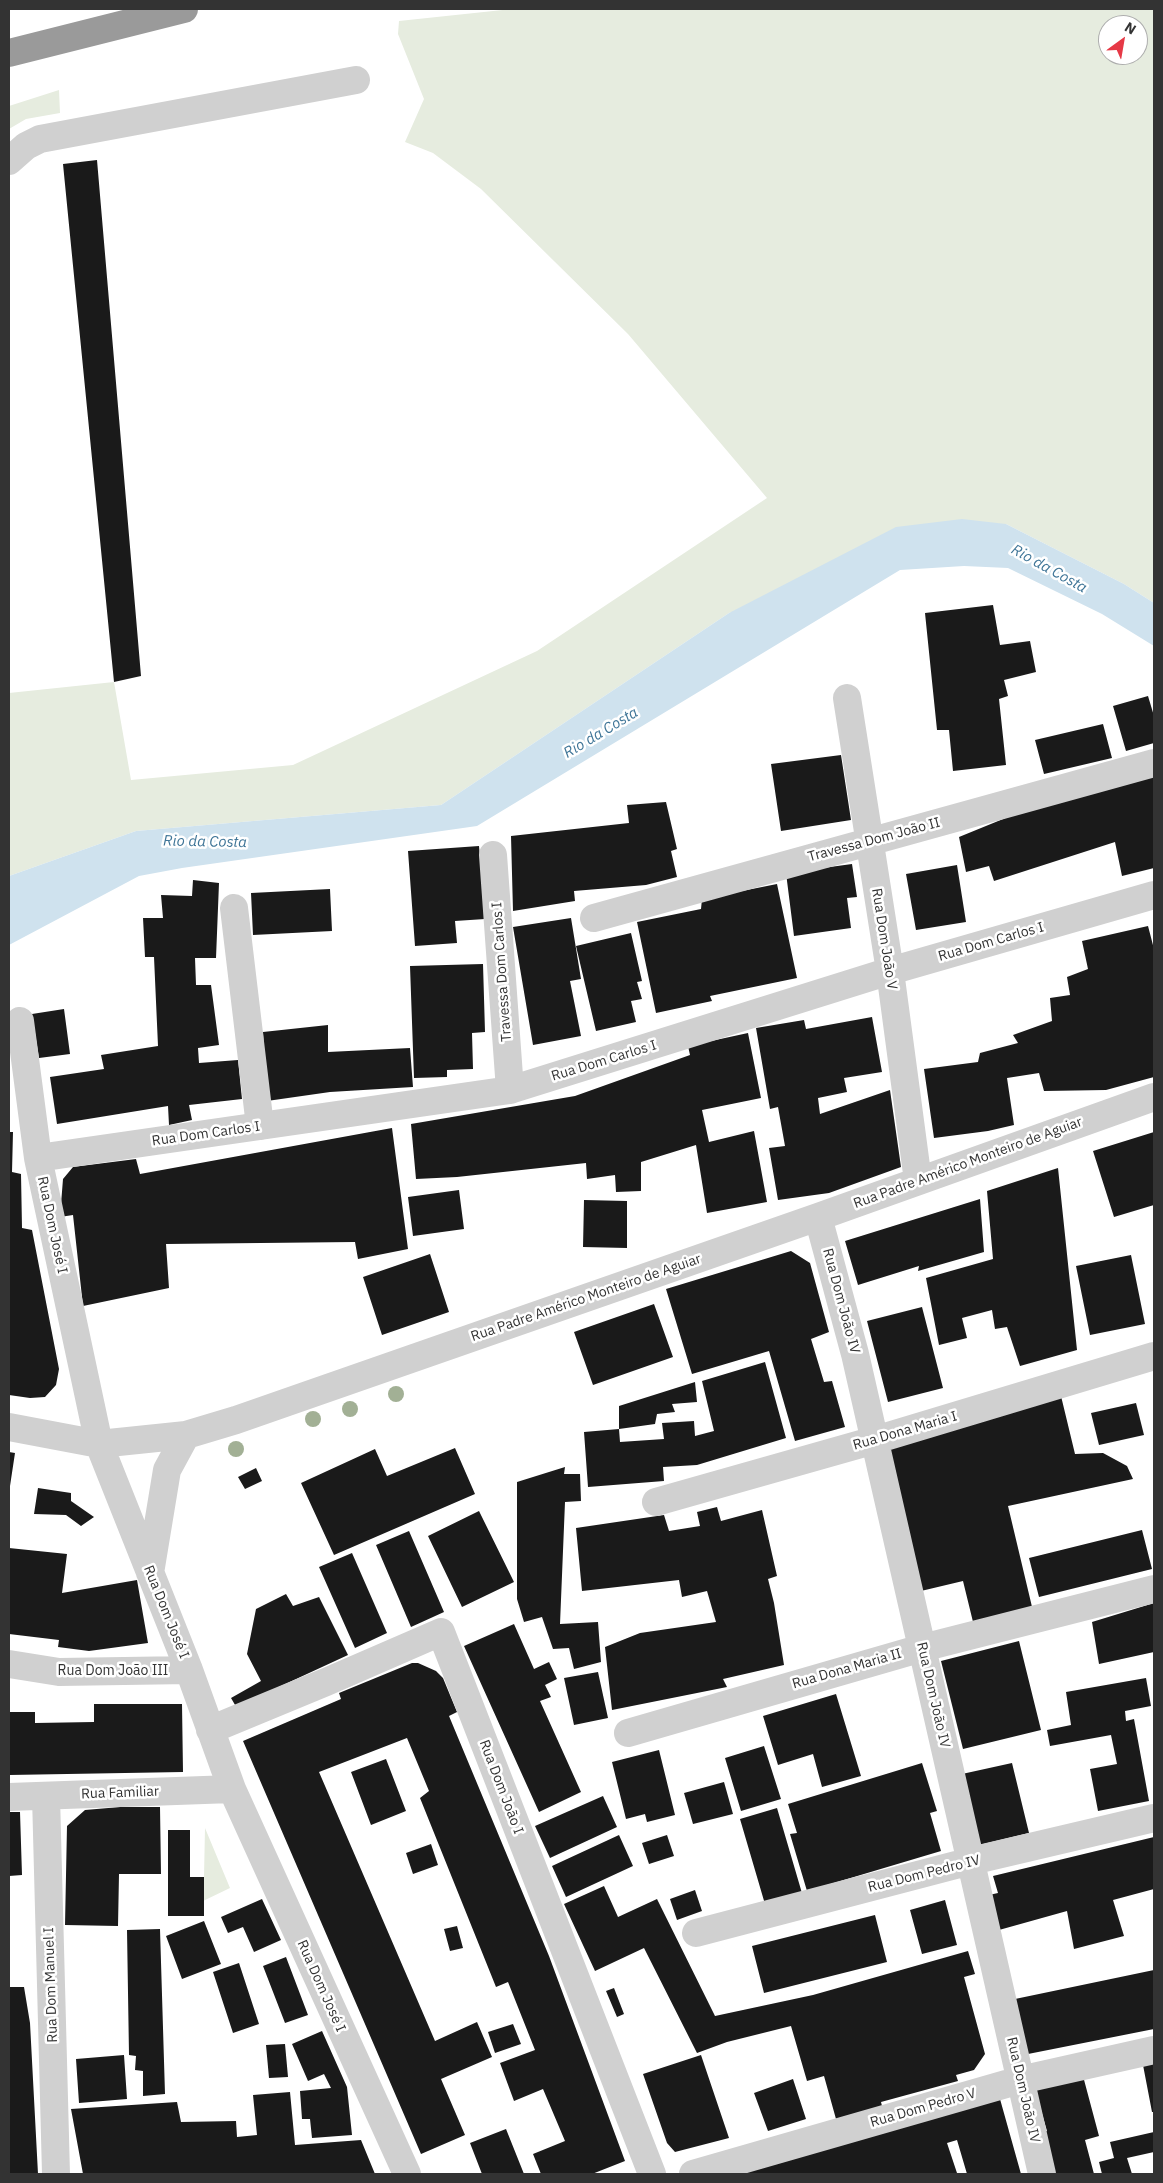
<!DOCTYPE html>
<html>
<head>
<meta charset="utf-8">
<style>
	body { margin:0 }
	#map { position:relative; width:1163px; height:2183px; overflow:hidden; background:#fff; font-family:"IBM Plex Sans",sans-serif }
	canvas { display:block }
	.frame { position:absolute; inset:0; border:10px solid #333; pointer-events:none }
	.north { position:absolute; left:1098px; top:15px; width:50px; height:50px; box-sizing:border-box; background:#fff; border:1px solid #adadad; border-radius:50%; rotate:32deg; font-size:14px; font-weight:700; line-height:20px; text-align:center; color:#333 }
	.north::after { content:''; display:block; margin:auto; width:18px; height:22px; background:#e63946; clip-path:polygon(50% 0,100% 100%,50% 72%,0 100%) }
</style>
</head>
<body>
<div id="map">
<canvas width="1163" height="2183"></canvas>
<div class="frame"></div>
<div class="north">N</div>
</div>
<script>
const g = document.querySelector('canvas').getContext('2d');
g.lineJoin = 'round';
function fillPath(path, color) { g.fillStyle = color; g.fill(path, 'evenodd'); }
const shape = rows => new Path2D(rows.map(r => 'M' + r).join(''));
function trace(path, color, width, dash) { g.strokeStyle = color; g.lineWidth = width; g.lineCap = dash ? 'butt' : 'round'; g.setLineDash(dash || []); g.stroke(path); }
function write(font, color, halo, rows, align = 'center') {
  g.font = font + ' "IBM Plex Sans",sans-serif'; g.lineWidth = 5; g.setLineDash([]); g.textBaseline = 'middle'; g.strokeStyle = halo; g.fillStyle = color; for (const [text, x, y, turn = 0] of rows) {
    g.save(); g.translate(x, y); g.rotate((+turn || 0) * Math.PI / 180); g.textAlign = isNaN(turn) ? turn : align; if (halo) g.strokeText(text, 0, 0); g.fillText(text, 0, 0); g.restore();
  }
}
fillPath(shape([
	[512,9,1154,9,1154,603,1124,584,1006,524,729,613,441,805,136,831,9,876,9,693,114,682,131,780,293,765,537,651,767,498,628,334,481,189,433,153,405,142,424,99,398,34,399,21],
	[1108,25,1138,25,1138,55,1108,55],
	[59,90,60,113,26,119,9,129,9,106],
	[205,1828,230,1888,203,1901,204,1877]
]), '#e6ecdf');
fillPath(shape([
	[962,519,1006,524,1124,584,1154,603,1154,646,1102,614,1008,568,964,566,900,570,477,826,182,868,139,876,9,945,9,876,136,831,441,805,729,613,896,527]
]), '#cfe2ee');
fillPath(shape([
	[97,160,141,676,114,682,63,164],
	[993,605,1000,645,1030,641,1036,672,1004,680,1008,696,999,699,1006,765,953,771,949,730,937,730,925,613],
	[1148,696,1154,716,1154,743,1126,751,1113,706],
	[1103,724,1112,758,1044,774,1035,740],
	[841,755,851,820,781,831,771,764],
	[1154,771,1154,868,1122,876,1115,842,994,881,989,866,966,872,959,837,1030,808],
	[666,802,677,849,671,851,677,877,646,885,574,891,575,901,513,911,511,836,629,823,627,805],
	[479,846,485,919,455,921,457,943,415,946,408,851],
	[852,864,857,897,847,898,851,928,794,936,786,873],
	[957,865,966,922,916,930,906,874],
	[193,880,219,883,216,958,195,958,196,985,211,985,219,1045,198,1048,199,1063,238,1060,242,1099,189,1105,192,1120,169,1125,168,1106,57,1124,50,1077,104,1069,101,1055,158,1046,154,957,145,957,143,918,163,918,161,895,192,896],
	[777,884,797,978,710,996,712,1001,656,1013,637,922,701,909,702,899],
	[330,889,332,931,253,935,251,893],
	[571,918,581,979,570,981,581,1036,533,1045,513,927],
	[1148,926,1154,949,1154,1077,1106,1090,1044,1091,1039,1073,1007,1078,1014,1125,988,1131,934,1138,924,1069,978,1062,980,1053,1018,1043,1013,1035,1052,1021,1050,998,1070,995,1067,977,1088,969,1082,941],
	[631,933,642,981,637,982,642,999,631,1001,636,1022,596,1031,576,946],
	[483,964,485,1032,472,1033,473,1069,447,1070,447,1077,414,1078,410,966],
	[64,1009,70,1054,39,1058,32,1014],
	[872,1017,882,1072,844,1078,847,1092,818,1098,820,1114,890,1090,901,1167,829,1193,778,1200,769,1148,785,1146,778,1107,770,1109,756,1028,804,1020,806,1029],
	[328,1025,328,1052,410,1048,413,1087,330,1092,267,1101,263,1032],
	[748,1033,761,1098,702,1110,709,1142,754,1131,767,1202,707,1213,696,1145,641,1162,641,1191,616,1192,615,1175,587,1179,586,1163,457,1177,416,1179,411,1124,575,1096,690,1055,688,1046],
	[392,1128,408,1249,358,1259,355,1242,166,1244,169,1288,83,1306,73,1215,60,1217,63,1179,73,1167,136,1159,140,1174],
	[9,1132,13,1132,12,1172,21,1174,22,1228,32,1230,59,1369,56,1385,45,1397,30,1398,9,1395],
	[1154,1132,1154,1205,1114,1217,1093,1151],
	[1058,1168,1077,1350,1020,1366,1007,1327,995,1329,992,1310,962,1318,967,1338,939,1345,926,1278,993,1259,987,1191],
	[459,1190,464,1229,413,1236,408,1197],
	[980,1199,984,1252,918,1271,919,1266,858,1285,845,1241],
	[584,1200,627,1201,627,1248,583,1247],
	[791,1251,810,1263,829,1332,811,1339,824,1382,832,1381,845,1427,795,1441,769,1351,692,1374,666,1289],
	[430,1254,449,1312,382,1335,363,1277],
	[1131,1255,1145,1324,1090,1335,1076,1266],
	[654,1304,673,1357,593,1385,574,1332],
	[922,1307,943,1388,888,1402,867,1321],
	[765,1362,786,1438,697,1465,663,1467,664,1481,588,1487,584,1432,619,1429,620,1442,664,1439,662,1423,694,1421,695,1436,714,1431,702,1381],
	[695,1382,697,1402,672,1404,675,1412,657,1414,655,1424,619,1429,619,1406],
	[1061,1396,1075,1454,1103,1453,1127,1466,1133,1479,1008,1506,1033,1611,974,1626,963,1581,921,1591,885,1438],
	[1136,1403,1144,1435,1099,1445,1091,1413],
	[455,1448,475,1494,334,1555,301,1483,375,1449,387,1476],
	[9,1452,15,1453,10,1486,9,1486],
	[565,1467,564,1474,580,1474,581,1501,565,1502,560,1624,598,1622,601,1662,574,1669,569,1648,553,1649,542,1617,524,1622,517,1599,517,1482],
	[256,1468,262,1481,245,1489,238,1477],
	[38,1488,71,1493,71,1501,94,1517,81,1526,66,1515,34,1514],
	[717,1507,721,1521,762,1510,777,1576,768,1579,774,1603,784,1665,723,1679,727,1687,612,1710,605,1647,640,1633,716,1622,707,1591,682,1597,679,1580,582,1591,576,1528,664,1515,669,1531,700,1526,697,1512],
	[479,1511,514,1582,462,1607,428,1536],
	[1142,1530,1152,1569,1039,1597,1029,1558],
	[409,1531,444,1612,411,1627,376,1545],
	[9,1548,67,1554,62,1593,137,1580,148,1643,89,1651,58,1647,59,1640,9,1634],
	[352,1553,387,1633,355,1648,319,1567],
	[286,1594,293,1606,319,1597,348,1655,268,1692,238,1710,231,1698,261,1681,247,1654,256,1609],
	[1154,1603,1154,1652,1099,1664,1092,1622],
	[514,1624,534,1669,549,1662,557,1679,545,1685,551,1697,540,1701,581,1792,539,1812,464,1646],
	[1019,1641,1041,1730,963,1749,941,1661],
	[412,1663,418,1663,436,1671,443,1678,457,1712,449,1716,549,1956,625,2161,592,2174,541,2174,533,2154,565,2141,543,2089,514,2101,500,2063,535,2050,508,1982,496,1987,420,1798,429,1791,407,1738,319,1772,435,2041,477,2022,492,2057,441,2079,465,2135,421,2154,243,1741,341,1699,339,1693],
	[598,1672,608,1718,574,1725,564,1678],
	[1146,1678,1151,1706,1125,1711,1126,1721,1134,1719,1149,1801,1098,1811,1090,1769,1117,1764,1111,1735,1050,1746,1047,1730,1071,1725,1066,1692],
	[836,1694,861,1776,822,1787,813,1754,778,1765,763,1716],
	[94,1704,182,1704,183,1772,9,1775,9,1712,35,1712,35,1723,94,1722],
	[764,1746,781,1799,741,1811,725,1758],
	[659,1750,675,1815,647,1822,645,1814,626,1819,612,1762],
	[386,1759,406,1811,371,1825,351,1772],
	[922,1763,937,1811,930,1813,941,1851,807,1891,790,1834,797,1833,788,1804],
	[1012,1763,1029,1833,979,1845,962,1774],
	[724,1782,733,1814,693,1824,684,1793],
	[603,1796,617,1827,550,1858,535,1826],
	[120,1807,160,1807,161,1874,119,1874,118,1926,65,1925,67,1826,85,1810],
	[777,1808,804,1900,767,1911,740,1819],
	[9,1812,20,1812,22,1875,9,1876],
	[168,1830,190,1830,190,1877,204,1877,204,1916,168,1916],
	[619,1835,633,1866,566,1897,552,1866],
	[667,1835,674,1856,649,1864,642,1843],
	[1154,1837,1154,1889,1113,1900,1124,1936,1074,1949,1067,1911,999,1930,989,1895,998,1893,993,1876],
	[431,1844,438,1865,413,1874,406,1853],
	[604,1886,618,1917,657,1899,715,2016,813,1995,968,1951,975,1974,964,1977,985,2054,974,2070,956,2075,958,2081,881,2102,882,2106,836,2119,824,2076,807,2081,791,2026,727,2042,697,2053,644,1948,595,1971,564,1904],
	[695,1890,702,1911,677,1920,670,1899],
	[262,1899,281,1940,254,1952,243,1927,228,1933,221,1917],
	[945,1900,957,1945,922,1954,910,1910],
	[875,1915,887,1962,764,1993,752,1946],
	[204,1921,221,1964,182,1979,166,1936],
	[457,1926,463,1948,450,1951,444,1929],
	[160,1929,165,2094,143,2096,143,2071,135,2070,136,2056,129,2055,127,1930],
	[286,1957,308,2015,285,2023,263,1966],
	[239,1963,259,2024,233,2033,213,1972],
	[1154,1970,1154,2029,1028,2054,1015,1999],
	[9,1987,24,1987,30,2023,38,2174,9,2174],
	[614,1988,624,2014,617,2017,606,1991],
	[513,2024,521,2044,495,2053,488,2032],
	[322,2031,347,2087,352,2135,312,2138,310,2119,302,2119,300,2091,331,2088,324,2074,308,2081,292,2044],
	[285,2044,288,2077,269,2078,266,2045],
	[124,2055,127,2099,79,2103,76,2059],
	[701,2055,729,2138,675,2152,667,2143,643,2074],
	[1154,2063,1154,2112,1152,2112,1143,2065],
	[1083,2076,1099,2136,1085,2140,1094,2174,1050,2174,1039,2134,1047,2131,1035,2089],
	[793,2079,806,2119,768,2131,754,2093],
	[290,2092,295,2145,361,2140,375,2174,83,2174,71,2109,177,2102,181,2122,236,2121,237,2137,257,2135,253,2095],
	[1000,2099,1021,2174,967,2174,957,2140,947,2143,957,2173,951,2174,741,2174],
	[506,2129,524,2174,482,2174,470,2143],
	[1154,2132,1154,2152,1127,2158,1132,2174,1102,2174,1099,2162,1114,2158,1110,2142]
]), '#1a1a1a');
trace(shape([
	[9,161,26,146,40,139,356,80],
	[847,698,890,971,918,1181],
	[493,855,510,1090],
	[234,908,260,1126],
	[594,918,1154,763],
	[20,1021,38,1158,99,1444,189,1670,232,1789,407,2174],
	[38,1158,510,1090,890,971,1154,895],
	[818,1217,855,1354,1042,2174],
	[9,1427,99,1444,186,1435,236,1420,818,1217,1154,1097],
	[656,1502,875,1440,1154,1356],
	[150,1573,167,1470,186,1435],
	[9,1664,59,1672,189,1670],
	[210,1730,326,1682,441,1632,652,2174],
	[628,1733,922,1648,1154,1589],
	[46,1796,56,2174],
	[9,1797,232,1789],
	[696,1933,971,1861,1154,1818],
	[693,2174,1020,2080,1154,2050]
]), '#d0d0d0', 28);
trace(shape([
	[9,53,184,9]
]), '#9a9a9a', 28);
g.fillStyle = '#a2b095';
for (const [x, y] of [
	[396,1394],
	[350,1409],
	[313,1419],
	[236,1449]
]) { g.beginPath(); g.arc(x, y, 8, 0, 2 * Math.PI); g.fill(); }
write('14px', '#333', '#fff', [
	["Travessa Dom João II",874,840,-15],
	["Rua Dom João V",884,939,81],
	["Rua Dom Carlos I",991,942,-16],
	["Travessa Dom Carlos I",502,972,-94],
	["Rua Dom Carlos I",604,1061,-17],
	["Rua Dom Carlos I",206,1134,-8],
	["Rua Padre Américo Monteiro de Aguiar",968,1163,-20],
	["Rua Dom José I",52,1225,78],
	["Rua Padre Américo Monteiro de Aguiar",586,1298,-19],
	["Rua Dom João IV",841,1301,75],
	["Rua Dona Maria I",905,1431,-16],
	["Rua Dom José I",166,1612,68],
	["Rua Dona Maria II",847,1669,-16],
	["Rua Dom João III",113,1671],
	["Rua Dom João IV",933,1695,77],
	["Rua Dom João I",501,1787,69],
	["Rua Familiar",120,1793,-2],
	["Rua Dom Pedro IV",924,1874,-14],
	["Rua Dom Manuel I",51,1985,-92],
	["Rua Dom José I",321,1986,66],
	["Rua Dom João IV",1023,2090,77],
	["Rua Dom Pedro V",923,2108,-16]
]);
write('italic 15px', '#3f7597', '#fff', [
	["Rio da Costa",1049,569,29],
	["Rio da Costa",601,733,-31],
	["Rio da Costa",205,842,1]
]);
</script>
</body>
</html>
